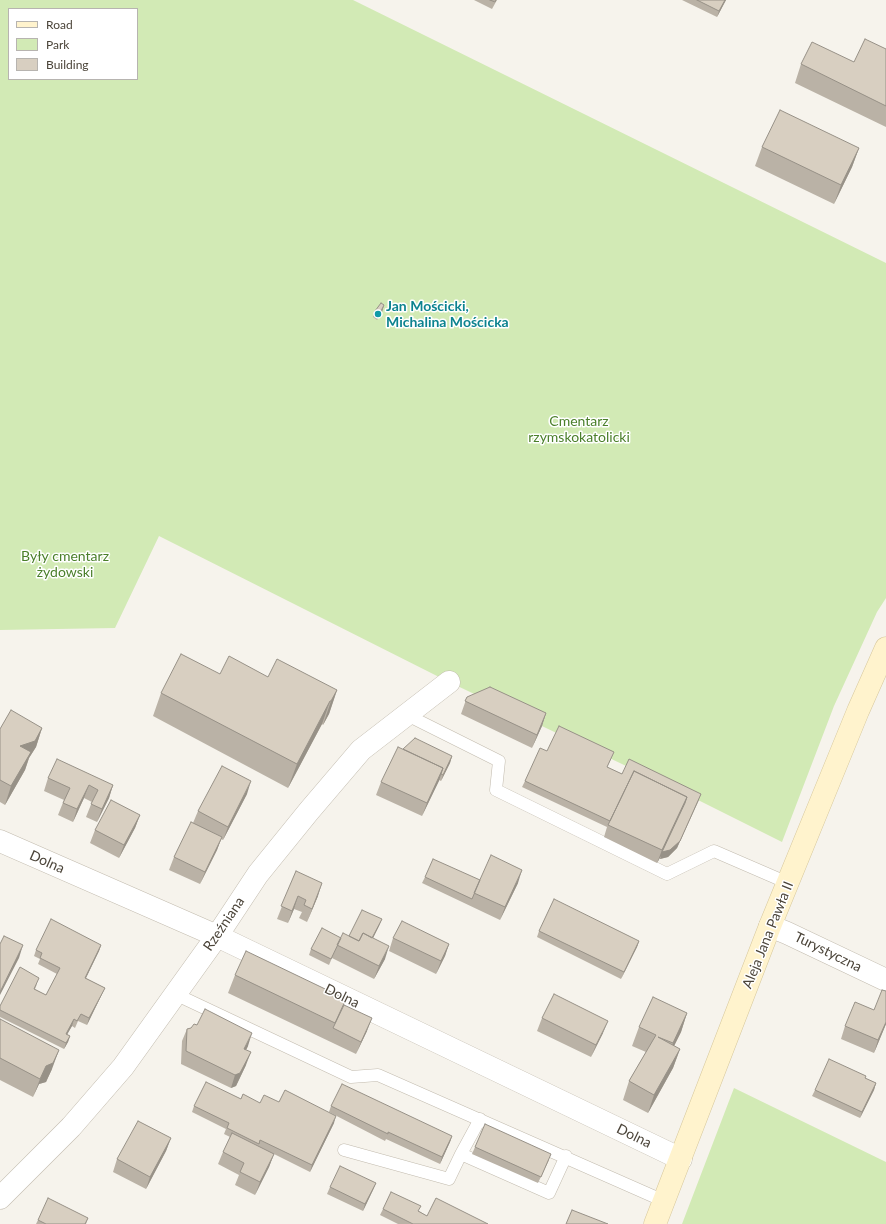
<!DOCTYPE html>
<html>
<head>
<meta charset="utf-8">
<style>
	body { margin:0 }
	#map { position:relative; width:886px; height:1224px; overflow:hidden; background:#f6f3ec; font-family:Lato,sans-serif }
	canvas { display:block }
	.legend { position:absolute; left:8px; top:8px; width:130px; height:72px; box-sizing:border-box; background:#fff; border:1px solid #b7b4b0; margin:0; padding:5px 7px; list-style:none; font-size:12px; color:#4b4439 }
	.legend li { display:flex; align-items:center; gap:8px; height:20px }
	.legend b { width:20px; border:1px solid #b7b4b0 }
</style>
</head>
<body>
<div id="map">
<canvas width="886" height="1224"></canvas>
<ul class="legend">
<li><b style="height:5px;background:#fff3cd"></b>Road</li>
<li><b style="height:11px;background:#d2eab5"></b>Park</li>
<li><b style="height:11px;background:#d8cfc1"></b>Building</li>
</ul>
</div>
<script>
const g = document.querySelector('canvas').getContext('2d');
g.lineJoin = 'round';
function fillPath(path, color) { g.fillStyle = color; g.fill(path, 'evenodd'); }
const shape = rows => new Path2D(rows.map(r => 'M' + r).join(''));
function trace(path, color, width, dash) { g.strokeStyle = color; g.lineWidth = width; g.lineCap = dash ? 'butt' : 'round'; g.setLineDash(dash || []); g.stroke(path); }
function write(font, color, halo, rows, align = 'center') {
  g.font = font + ' Lato,sans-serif'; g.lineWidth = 3; g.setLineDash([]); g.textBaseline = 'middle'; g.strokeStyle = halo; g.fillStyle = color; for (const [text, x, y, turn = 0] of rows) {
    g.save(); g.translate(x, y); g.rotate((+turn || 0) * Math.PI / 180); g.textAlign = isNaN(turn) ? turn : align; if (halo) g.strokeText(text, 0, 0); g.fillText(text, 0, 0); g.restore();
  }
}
fillPath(shape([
	[0,0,353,0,886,263,886,598,877,612,834,706,782,842,700,801,449,682,159,536,115,628,0,630],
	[9,9,137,9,137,79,9,79],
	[734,1088,886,1162,886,1224,682,1224]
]), '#d2eab5');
const lane = shape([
	[407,715,499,761,496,790,667,874,714,851,788,883],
	[175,994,351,1077,378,1075,664,1201],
	[480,1119,461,1154,549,1193,566,1156],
	[344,1150,449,1179,461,1154]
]);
const street = shape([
	[0,841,217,936,681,1159],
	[770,926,787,933,886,980],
	[0,1198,71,1127,123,1067,217,936,258,874,309,811,361,750,449,682]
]);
const secondary = shape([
	[655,1224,770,926,858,711,886,648]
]);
trace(lane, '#c2bbae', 13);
trace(street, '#c2bbae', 23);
trace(secondary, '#d6c79b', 23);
trace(lane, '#fff', 12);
trace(street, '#fff', 22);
trace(secondary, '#fff3cd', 22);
fillPath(shape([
	[474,0,497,0,492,9],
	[682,0,726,0,717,17],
	[886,49,886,127,795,83,801,64,854,62],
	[762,147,859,148,852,167,834,204,755,166],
	[384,305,382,312,377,320,373,317,375,311],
	[220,674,268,677,337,690,329,714,323,725,322,724,288,788,153,716,161,693],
	[467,697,546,713,542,726,532,748,461,714],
	[42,728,36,747,29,758,25,770,5,805,0,802,0,729],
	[403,749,452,756,450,763,441,781,439,780,422,816,376,795,381,782],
	[547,751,611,759,607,767,622,774,699,800,677,848,668,857,660,859,661,856,657,863,604,837,607,827,522,787,525,781],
	[48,778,113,785,109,798,97,822,86,817,92,802,84,798,73,822,58,815,64,800,44,791],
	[247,794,223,840,221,839,217,850,200,884,169,870,174,857,193,823,198,811],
	[140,815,135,828,119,858,90,843,95,830],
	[296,871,318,896,307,922,299,918,302,912,294,909,288,923,277,919],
	[425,877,480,880,518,883,500,920,422,883],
	[382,919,379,926,373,938,385,959,374,979,332,958,329,965,309,955,311,949,341,938,349,936],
	[539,931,639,941,637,947,621,979,537,937],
	[393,938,449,944,445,956,436,974,389,951],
	[101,945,99,951,86,978,105,988,102,994,87,1025,78,1021,75,1028,72,1026,67,1034,70,1036,68,1042,64,1049,0,1017,0,1006,37,984,35,989,46,995,57,974,38,964,40,959,34,956,36,950],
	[235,975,344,1005,367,1031,356,1054,228,993],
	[874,1010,886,1024,874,1053,841,1039,845,1026],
	[687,1013,681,1032,674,1046,680,1049,673,1068,648,1113,623,1100,629,1081,646,1052,632,1046,639,1027],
	[542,1018,603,1033,591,1057,537,1031],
	[0,1019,52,1069,46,1082,39,1084,33,1097,0,1080],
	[187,1029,248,1046,246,1050,246,1065,236,1086,231,1088,181,1064,182,1041],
	[866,1076,865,1078,876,1083,874,1090,860,1118,812,1096,815,1090],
	[241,1099,260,1103,279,1102,334,1123,310,1172,274,1154,269,1167,255,1195,235,1185,239,1175,218,1164,223,1152,230,1137,224,1134,226,1129,192,1112,194,1106],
	[331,1106,452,1136,450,1142,440,1164,386,1139,385,1141,329,1112],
	[171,1138,166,1151,146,1189,113,1172,117,1159],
	[475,1147,549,1160,538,1183,472,1154],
	[376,1183,373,1190,363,1211,327,1194,330,1187],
	[383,1209,419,1211,427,1216,488,1224,398,1224,380,1215],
	[88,1218,86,1224,36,1224,38,1220]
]), '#bab2a6');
fillPath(shape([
	[725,0,726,0,717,17,719,11],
	[859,148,852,167,834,204,841,185],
	[384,305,382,312,377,320,380,313],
	[337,690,329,714,323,725,331,701],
	[330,701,322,724,288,788,297,764],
	[546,713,542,726,532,748,537,735],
	[42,728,36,747,29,758,25,770,5,805,11,786,20,746],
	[452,756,450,763,441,781,443,775],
	[443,768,439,781,422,816,427,803],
	[251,781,247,794,223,840,228,827],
	[89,785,84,798,73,822,77,809],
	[113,785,109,798,97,822,102,809],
	[701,794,677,848,668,857,660,859,661,856,657,863,662,850,687,797],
	[140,815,135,828,119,858,124,845],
	[222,837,217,850,200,884,205,872],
	[522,870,518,883,500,920,505,907],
	[322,883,318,896,307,922],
	[298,896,294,909,288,923,292,911],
	[382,919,379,926,367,950,369,943],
	[639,941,637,947,621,979,624,972],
	[449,944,445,956,436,974,441,961],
	[23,945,19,958,0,995,0,992],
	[101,945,99,951,83,984,85,978],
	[389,946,385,959,374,979,379,966],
	[105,988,102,994,87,1025,89,1018],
	[687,1013,681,1032,666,1062,673,1043],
	[372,1018,367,1031,356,1054,361,1042],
	[74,1019,72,1026,64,1040,66,1034],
	[608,1021,603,1033,591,1057,596,1045],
	[886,1022,886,1024,874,1053,878,1040],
	[252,1033,248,1046,240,1062,244,1049],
	[70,1036,68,1042,64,1049,66,1043],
	[680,1049,673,1068,648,1113,654,1095],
	[59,1050,52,1069,46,1082,39,1084,33,1097,40,1079,46,1066],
	[251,1052,246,1065,236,1086,231,1088,235,1075],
	[876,1083,874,1090,860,1118,862,1112],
	[336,1116,334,1123,310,1172,312,1165],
	[452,1136,450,1142,440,1164,442,1157],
	[171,1138,166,1151,146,1189,150,1177],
	[274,1154,269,1167,255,1195,260,1182],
	[376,1183,373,1190,363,1211,365,1204]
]), '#979187');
const building = shape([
	[490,0,496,0,495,2,490,0],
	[697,0,725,0,719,11,697,0],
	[865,39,886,49,886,106,801,64,812,42,854,62,865,39],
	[780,110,859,148,841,185,762,147,780,110],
	[381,303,384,305,380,313,375,311,381,303],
	[181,654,220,674,229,656,268,677,277,659,337,690,331,701,330,701,297,764,161,693,181,654],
	[490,687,546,713,537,735,465,701,467,697,490,687],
	[11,710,42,728,35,741,20,746,31,752,11,786,0,780,0,729,11,710],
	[559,726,614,752,607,767,622,774,629,759,701,794,680,841,670,850,662,852,685,803,687,797,634,771,610,821,525,781,540,748,547,751,559,726],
	[415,738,452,756,443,775,441,774,443,768,403,749,415,738],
	[398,747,443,768,427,803,381,782,398,747],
	[57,759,113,785,102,809,91,804,98,790,89,785,77,809,63,803,70,788,48,778,57,759],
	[222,766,251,781,228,827,198,811,222,766],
	[634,771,687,797,662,850,608,825,634,771],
	[111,800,140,815,124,845,95,830,111,800],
	[191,822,222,837,205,872,174,857,191,822],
	[491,855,522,870,505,907,474,893,491,855],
	[433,859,480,880,472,899,425,877,433,859],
	[296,871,322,883,312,909,304,905,306,900,298,896,292,911,281,906,296,871],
	[554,899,639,941,624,972,539,931,554,899],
	[362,910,382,919,372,938,363,933,359,941,349,936,362,910],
	[51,919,101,945,85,978,105,988,89,1018,81,1014,77,1021,74,1019,66,1034,70,1036,66,1043,0,1010,0,1006,20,967,39,978,34,989,46,995,60,968,40,958,42,953,36,950,51,919],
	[402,921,449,944,441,961,393,938,402,921],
	[322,928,341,938,331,959,311,949,322,928],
	[343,933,359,941,363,933,389,946,379,966,337,945,343,933],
	[4,936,23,945,0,992,0,944,4,936],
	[246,951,346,999,335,1023,235,975,246,951],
	[882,990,886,991,886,1022,878,1040,845,1026,855,1002,874,1010,882,990],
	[554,994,608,1021,596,1045,542,1018,554,994],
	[653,997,687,1013,673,1043,658,1037,680,1049,654,1095,629,1081,656,1035,639,1027,653,997],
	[344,1005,372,1018,361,1042,333,1028,344,1005],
	[205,1009,252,1033,244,1049,251,1052,240,1073,235,1075,186,1051,187,1029,191,1028,194,1024,197,1025,205,1009],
	[0,1019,59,1050,53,1063,46,1066,40,1079,0,1058,0,1019],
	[829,1059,866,1076,865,1078,876,1083,862,1112,815,1090,829,1059],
	[206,1082,241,1099,243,1094,260,1103,264,1095,279,1102,285,1090,336,1116,312,1165,260,1140,259,1144,227,1128,229,1123,194,1106,206,1082],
	[342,1084,452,1136,442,1157,388,1132,388,1134,331,1106,342,1084],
	[138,1121,171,1138,150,1177,117,1159,138,1121],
	[485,1124,551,1154,541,1177,475,1147,485,1124],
	[232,1133,274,1154,260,1182,240,1172,244,1163,223,1152,232,1133],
	[340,1166,376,1183,365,1204,330,1187,340,1166],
	[391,1192,421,1206,418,1211,427,1216,436,1198,488,1224,413,1224,383,1209,391,1192],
	[48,1198,88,1218,85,1224,46,1224,38,1220,48,1198],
	[572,1210,608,1224,566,1224,572,1210]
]);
fillPath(building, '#d8cfc1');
trace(building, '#979187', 1);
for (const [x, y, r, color] of [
	[378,314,4,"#0f9aa8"]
]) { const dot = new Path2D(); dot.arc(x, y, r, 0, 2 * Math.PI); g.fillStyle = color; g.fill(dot); trace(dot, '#fff', 1.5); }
write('bold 14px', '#0d838f', '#fff', [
	["Jan Mościcki,",386,306],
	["Michalina Mościcka",386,322]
], 'left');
write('14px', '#4a7f2a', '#fff', [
	["Cmentarz",579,421],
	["rzymskokatolicki",579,437],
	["Były cmentarz",65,556],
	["żydowski",65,572]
]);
write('14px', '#4b4439', '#fff', [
	["Dolna",47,862,24],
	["Rzeźniana",224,924,-56],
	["Aleja Jana Pawła II",768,935,-68],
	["Turystyczna",828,952,26],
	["Dolna",342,996,26],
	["Dolna",634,1136,26]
]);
</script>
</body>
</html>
